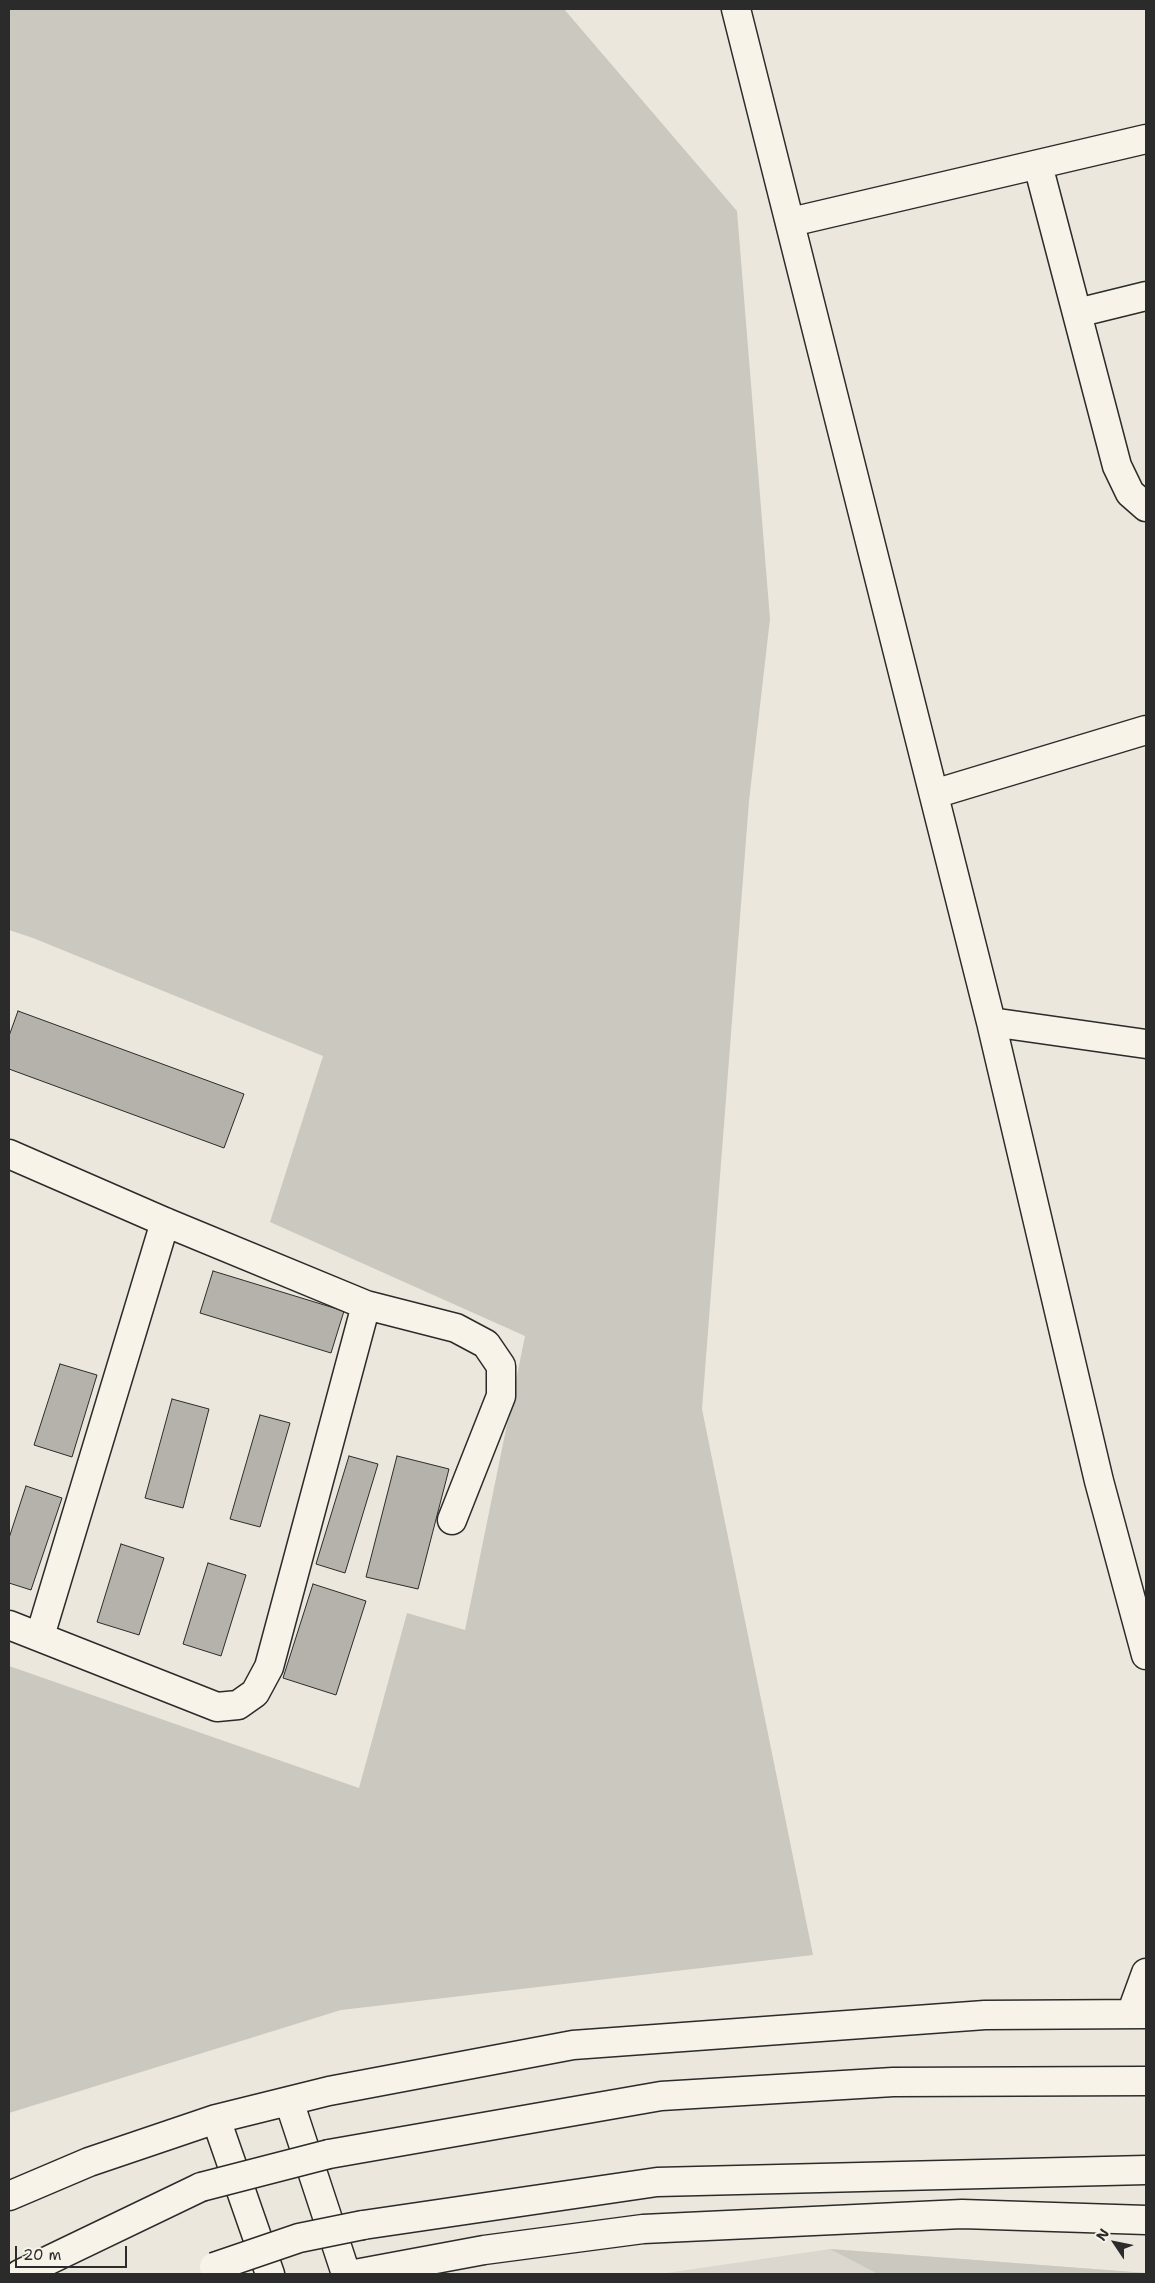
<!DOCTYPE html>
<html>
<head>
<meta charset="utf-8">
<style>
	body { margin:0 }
	#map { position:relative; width:1155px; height:2283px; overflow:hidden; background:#ebe7dd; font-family:"Shantell Sans",sans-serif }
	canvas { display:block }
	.frame { position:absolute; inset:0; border:10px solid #2b2b2b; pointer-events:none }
	.north { position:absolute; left:1090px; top:2218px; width:50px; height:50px; -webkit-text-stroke:4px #f7f3e8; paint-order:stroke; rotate:304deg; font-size:14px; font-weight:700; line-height:20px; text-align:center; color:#2b2b2b }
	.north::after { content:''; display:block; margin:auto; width:18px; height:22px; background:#2b2b2b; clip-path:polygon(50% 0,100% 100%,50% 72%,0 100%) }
	.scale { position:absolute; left:15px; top:2246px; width:112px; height:22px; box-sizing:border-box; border:2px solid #2b2b2b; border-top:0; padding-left:6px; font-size:15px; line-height:18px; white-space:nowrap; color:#2b2b2b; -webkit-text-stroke:4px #f7f3e8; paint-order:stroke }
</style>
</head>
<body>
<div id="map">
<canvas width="1155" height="2283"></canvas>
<div class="frame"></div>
<div class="north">N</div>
<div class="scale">20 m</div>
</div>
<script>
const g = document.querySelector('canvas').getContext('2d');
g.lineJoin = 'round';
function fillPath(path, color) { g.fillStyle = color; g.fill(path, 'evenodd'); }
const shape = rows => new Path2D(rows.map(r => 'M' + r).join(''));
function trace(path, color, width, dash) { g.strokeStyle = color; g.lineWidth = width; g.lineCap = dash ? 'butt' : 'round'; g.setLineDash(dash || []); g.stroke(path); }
fillPath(shape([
	[830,2249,1146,2273,1146,2274,660,2274]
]), '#dbd7ce');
fillPath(shape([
	[9,9,564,9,737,211,770,619,749,801,702,1409,813,1955,341,2010,9,2113,9,1666,359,1788,407,1613,465,1630,525,1336,270,1222,323,1056,33,938,9,930],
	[830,2249,1146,2273,1146,2274,878,2274]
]), '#cbc8bf');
const building = shape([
	[18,1011,244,1094,224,1148,9,1069,9,1036,18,1011],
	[213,1271,344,1311,331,1353,200,1313,213,1271],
	[60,1364,97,1375,72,1457,34,1445,60,1364],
	[172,1399,209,1409,183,1508,145,1498,172,1399],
	[260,1415,290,1423,260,1527,230,1519,260,1415],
	[349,1456,378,1464,345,1573,316,1564,349,1456],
	[397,1456,449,1469,418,1589,366,1577,397,1456],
	[26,1486,62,1498,31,1590,9,1583,9,1538,26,1486],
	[121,1544,164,1558,139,1635,97,1622,121,1544],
	[208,1563,246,1575,221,1656,183,1644,208,1563],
	[313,1584,366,1601,336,1695,283,1678,313,1584]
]);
fillPath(building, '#b5b2ab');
trace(building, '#2b2b2b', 1);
const minor = shape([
	[736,9,991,1022,1099,1481,1146,1655],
	[1038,165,1117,466,1130,493,1146,507],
	[791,222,1146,139],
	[1077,313,1146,296],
	[934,794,1146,730],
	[991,1022,1146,1044],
	[9,1154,165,1222,366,1305,269,1667,255,1693,238,1705,217,1707,9,1625],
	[366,1305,456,1328,486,1344,501,1366,501,1396,452,1520],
	[40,1636,165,1222],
	[1131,2014,1146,1973],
	[289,2101,346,2274],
	[216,2119,270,2274],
	[9,2196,89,2162,216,2119,329,2091,573,2045,985,2015,1146,2014],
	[355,2274,484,2250,643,2229,962,2214,1146,2220]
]);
const highway = shape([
	[329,2154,661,2096,893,2082,1146,2081],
	[363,2225,657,2182,1146,2170],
	[20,2274,201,2187]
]);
trace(minor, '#2b2b2b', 31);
trace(highway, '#2b2b2b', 31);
trace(minor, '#f7f3e8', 28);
trace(highway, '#f7f3e8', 28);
const highwayBridge = shape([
	[201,2187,329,2154],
	[214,2267,299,2238,363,2225]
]);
trace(highwayBridge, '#2b2b2b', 31, []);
trace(highwayBridge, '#f7f3e8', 28);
</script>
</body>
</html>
